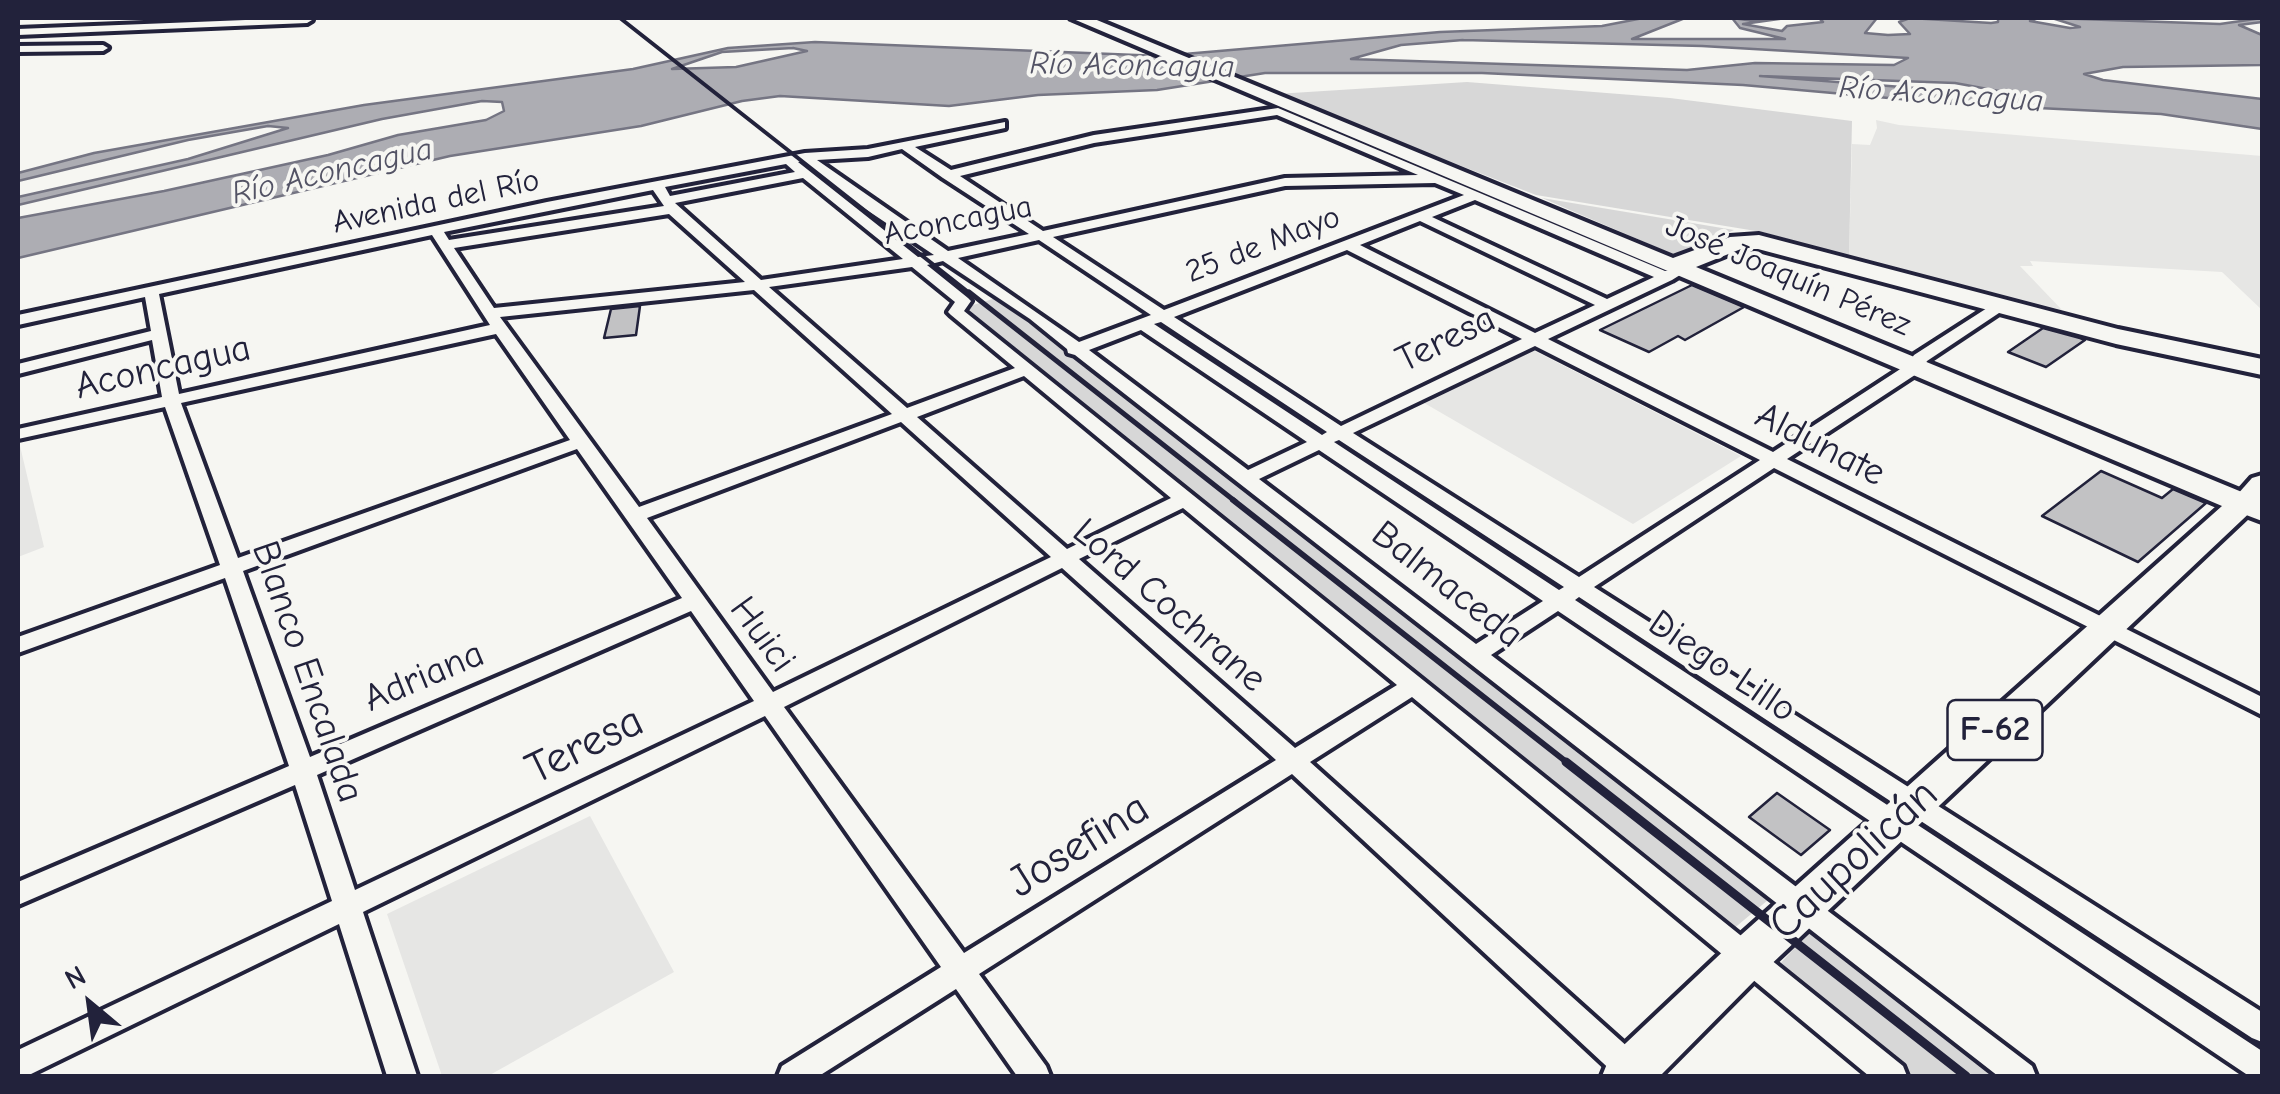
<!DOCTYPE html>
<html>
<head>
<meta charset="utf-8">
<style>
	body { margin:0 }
	#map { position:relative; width:2280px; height:1094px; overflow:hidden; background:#f6f6f2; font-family:"Comic Neue",sans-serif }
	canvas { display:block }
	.frame { position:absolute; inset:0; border:20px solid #22223b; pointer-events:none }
	.north { position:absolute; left:40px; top:954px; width:100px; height:100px; -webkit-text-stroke:8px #f6f6f2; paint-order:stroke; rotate:331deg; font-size:28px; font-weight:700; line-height:40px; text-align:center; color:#22223b }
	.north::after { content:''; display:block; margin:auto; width:35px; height:45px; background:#22223b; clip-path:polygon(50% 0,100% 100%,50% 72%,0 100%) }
</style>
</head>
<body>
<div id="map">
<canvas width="2280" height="1094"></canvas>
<div class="frame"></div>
<div class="north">N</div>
</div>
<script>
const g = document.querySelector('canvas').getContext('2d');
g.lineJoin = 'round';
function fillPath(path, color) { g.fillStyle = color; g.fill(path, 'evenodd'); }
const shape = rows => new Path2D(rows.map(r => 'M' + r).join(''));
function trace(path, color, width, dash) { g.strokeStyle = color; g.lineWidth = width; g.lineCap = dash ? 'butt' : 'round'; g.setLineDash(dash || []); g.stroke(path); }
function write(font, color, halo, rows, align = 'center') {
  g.font = font + ' "Comic Neue",sans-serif'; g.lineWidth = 8; g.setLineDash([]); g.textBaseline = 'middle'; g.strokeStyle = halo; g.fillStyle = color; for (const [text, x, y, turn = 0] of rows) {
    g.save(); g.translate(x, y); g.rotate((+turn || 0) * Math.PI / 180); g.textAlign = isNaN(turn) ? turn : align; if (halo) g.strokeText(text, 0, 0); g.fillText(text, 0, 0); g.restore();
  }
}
fillPath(shape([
	[1876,120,1899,125,2262,156,2262,310,2222,272,2030,261,2033,266,2020,266,2062,310,1849,256,1852,144,1870,145,1877,128],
	[1527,347,1741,456,1633,524,1419,400],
	[20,446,44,547,18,557,18,447],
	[590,816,674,972,488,1076,442,1076,387,914]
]), '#e6e6e4');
fillPath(shape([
	[1467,82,1670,98,1852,121,1849,256,1762,232,1536,195,1276,94],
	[1542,198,1734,230,1677,256],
	[996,298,1774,895,1732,930,960,309],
	[1815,926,2007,1076,1908,1076,1776,968]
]), '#d7d7d7');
const water = shape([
	[1643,18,1685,18,1632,39,1785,39,1740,28,1732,18,1754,21,1786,18,1743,24,1782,31,1787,26,1823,22,1819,18,1877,18,1865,33,1888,35,1910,34,1899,22,1910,18,1991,23,1998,22,1998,18,2038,18,2030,21,2070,28,2080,27,2052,18,2220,24,2262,18,2262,22,2239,25,2262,35,2262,65,2123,67,2084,74,2103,80,2262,99,2262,129,2161,114,1956,104,1743,85,1482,73,1265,73,1157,90,1038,95,949,106,780,96,742,101,641,126,450,156,18,258,18,218,164,191,328,155,398,135,486,120,504,111,502,102,482,101,382,119,18,205,18,197,188,159,288,128,268,126,188,140,18,181,18,173,94,153,364,105,633,69,728,48,815,42,1161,56,1440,32,1602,26,1643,18],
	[1463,40,1702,46,1908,58,1894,65,1755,63,1687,70,1351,59,1401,45,1463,40],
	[793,48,807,51,736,67,672,69,722,52,793,48],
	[1760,76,1955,83,2004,92,1979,93,1760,76]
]);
fillPath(water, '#adadb3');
trace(water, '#757583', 2.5);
const building = shape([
	[1692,285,1744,307,1685,340,1678,336,1649,352,1600,330,1692,285],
	[640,306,636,335,604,338,611,309,640,306],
	[2043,328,2080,338,2085,340,2046,367,2008,352,2043,328],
	[2101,471,2162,498,2173,489,2206,503,2138,562,2042,516,2101,471],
	[1777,793,1830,830,1801,855,1749,817,1777,793]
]);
fillPath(building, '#c2c2c4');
trace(building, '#22223b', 2.5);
const street = shape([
	[296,18,312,20,307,23,18,35,18,29,296,18],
	[18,46,103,45,108,48,103,51,18,52,18,46],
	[1278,108,1665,271,1680,269,1680,275,1672,280,1548,339,1773,452,1908,364,1914,355,1998,301,2008,301,2008,307,1927,361,1921,371,1787,459,2262,697,2262,715,1774,468,1594,587,2262,1012,2262,1042,2252,1038,1579,597,1575,600,2262,1051,2262,1076,2249,1076,1558,611,1491,655,2032,1066,2036,1076,1998,1076,1075,355,1068,353,1067,349,1030,319,943,261,927,265,968,298,971,301,964,311,1903,1066,1907,1076,1869,1076,1412,697,1310,762,1649,1066,1653,1076,1617,1076,1292,774,979,974,1046,1066,1050,1076,1017,1076,956,989,819,1076,778,1076,782,1066,941,967,765,716,363,912,417,1076,387,1076,339,924,29,1075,18,1076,18,1050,332,901,295,785,18,905,18,882,289,766,225,578,18,653,18,637,220,565,165,407,18,439,18,429,162,397,152,340,18,374,18,364,151,331,145,297,18,325,18,315,547,202,805,153,868,149,1005,122,1005,128,915,147,951,170,1094,135,1278,108],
	[1277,115,1418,175,1285,178,1043,231,960,176,1094,143,1277,115],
	[902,149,943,178,1029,234,948,251,817,160,868,157,902,149],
	[803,161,849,198,934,255,918,257,798,162,803,161],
	[786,164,795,172,670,196,665,187,786,164],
	[803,178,903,259,761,280,675,203,803,178],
	[1435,183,1464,195,1164,310,1053,237,1285,186,1435,183],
	[653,190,664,206,449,240,444,232,653,190],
	[1475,200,1654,277,1607,299,1432,217,1475,200],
	[669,214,745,282,494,308,454,248,669,214],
	[1420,221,1595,305,1535,333,1360,245,1420,221],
	[432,235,490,325,179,394,159,294,432,235],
	[1039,240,1151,315,1079,342,958,258,1039,240],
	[1347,250,1522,339,1341,426,1174,317,1347,250],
	[912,267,955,302,948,312,951,315,1015,368,907,408,769,287,912,267],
	[754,290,892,414,639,507,500,317,754,290],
	[1161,322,1327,432,1322,435,1154,324,1161,322],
	[1141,330,1307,442,1248,470,1089,350,1141,330],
	[496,334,570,440,238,558,181,403,496,334],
	[1535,346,1760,460,1579,577,1353,433,1535,346],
	[1024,376,1171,498,1067,549,917,417,1024,376],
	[901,422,1051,557,773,692,647,518,901,422],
	[1339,440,1564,587,1559,590,1334,442,1339,440],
	[577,449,682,598,310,757,243,571,577,449],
	[1319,450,1543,601,1476,644,1259,479,1319,450],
	[1183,508,1397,685,1295,748,1079,559,1183,508],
	[1062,568,1276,760,964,953,784,707,1062,568],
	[691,611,754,701,355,890,317,775,691,611]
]);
const secondary = shape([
	[2262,475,2262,521,2233,510,2229,504,2252,478,2262,475]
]);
const primary = shape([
	[1071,18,1092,18,1673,258,1730,237,1759,235,2118,329,2262,359,2262,375,2116,344,1758,249,1741,249,1696,267,2254,497,2259,504,1764,971,1660,1076,1602,1076,1609,1059,1732,943,2222,506,1071,18]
]);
trace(street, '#22223b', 8);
trace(secondary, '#22223b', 8);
trace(primary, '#22223b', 8);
fillPath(street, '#f6f6f2');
fillPath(secondary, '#f6f6f2');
fillPath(primary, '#f6f6f2');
trace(shape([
	[620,18,972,295]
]), '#22223b', 4);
trace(shape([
	[969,292,1236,502]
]), '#22223b', 5);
trace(shape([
	[1233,500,1569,764]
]), '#22223b', 6);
trace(shape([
	[1566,762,1966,1076]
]), '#22223b', 9);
write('italic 32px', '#535365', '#f6f6f2', [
	["Río Aconcagua",1132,66,1],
	["Río Aconcagua",1941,95,4],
	["Río Aconcagua",332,172,-13]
]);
write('32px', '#22223b', '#f6f6f2', [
	["Avenida del Río",436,202,-12],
	["Aconcagua",958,221,-11],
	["25 de Mayo",1263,245,-21],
	["José Joaquín Pérez",1788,276,23]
]);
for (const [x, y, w] of [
	[1995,730,95]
]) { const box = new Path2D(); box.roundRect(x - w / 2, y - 30, w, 60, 8); g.fillStyle = '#f6f6f2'; g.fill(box); trace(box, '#22223b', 2.5); }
write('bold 35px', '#22223b', null, [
	["F-62",1995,730]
]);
write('38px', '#22223b', '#f6f6f2', [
	["Teresa",1446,340,-26],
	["Aconcagua",163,368,-13],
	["Aldunate",1820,445,27],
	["Balmaceda",1447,585,38],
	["Lord Cochrane",1169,606,41],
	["Huici",762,635,54],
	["Diego Lillo",1722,667,34],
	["Blanco Encalada",307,672,71],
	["Adriana",424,677,-23]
]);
write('45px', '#22223b', '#f6f6f2', [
	["Teresa",585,746,-26],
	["Josefina",1079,846,-32],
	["Caupolicán",1854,860,-43]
]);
</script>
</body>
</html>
